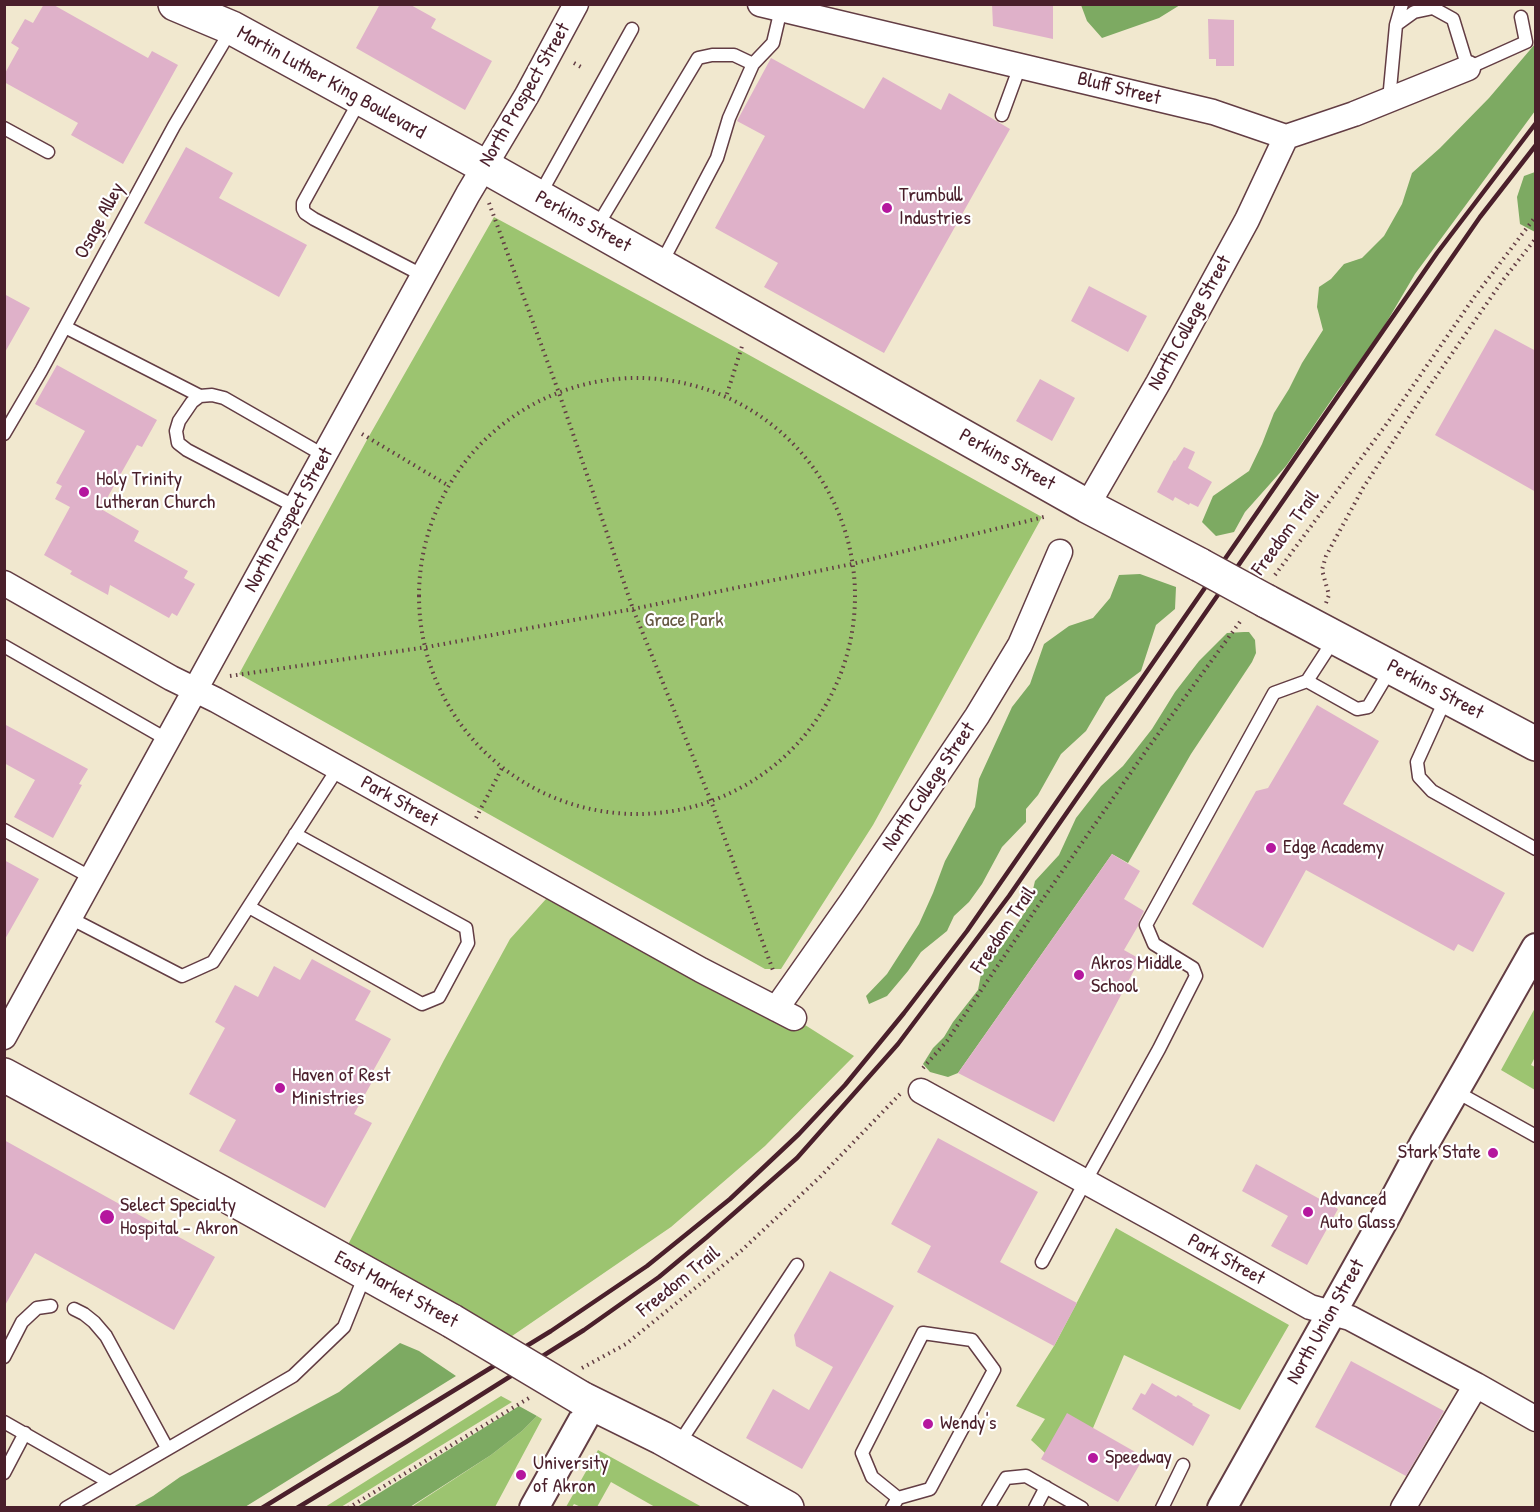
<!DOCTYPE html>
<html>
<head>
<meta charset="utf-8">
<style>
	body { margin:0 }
	#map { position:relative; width:1540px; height:1512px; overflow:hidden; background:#f1e8cf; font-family:"Patrick Hand",sans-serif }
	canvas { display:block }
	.frame { position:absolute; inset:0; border:6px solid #4a1f2b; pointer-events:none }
</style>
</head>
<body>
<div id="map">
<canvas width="1540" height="1512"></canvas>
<div class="frame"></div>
</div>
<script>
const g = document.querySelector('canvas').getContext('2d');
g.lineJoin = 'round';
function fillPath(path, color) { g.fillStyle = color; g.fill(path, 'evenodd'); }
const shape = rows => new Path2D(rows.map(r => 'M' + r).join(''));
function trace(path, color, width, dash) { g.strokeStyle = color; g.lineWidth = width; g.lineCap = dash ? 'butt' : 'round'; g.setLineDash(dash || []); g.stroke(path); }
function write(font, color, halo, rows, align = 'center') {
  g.font = font + ' "Patrick Hand",sans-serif'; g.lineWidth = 4.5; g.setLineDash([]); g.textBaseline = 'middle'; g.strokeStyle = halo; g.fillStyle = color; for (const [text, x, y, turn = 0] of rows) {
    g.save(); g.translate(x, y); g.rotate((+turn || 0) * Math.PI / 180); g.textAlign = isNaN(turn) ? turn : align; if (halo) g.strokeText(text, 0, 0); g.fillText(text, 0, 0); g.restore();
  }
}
fillPath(shape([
	[494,217,740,350,1042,517,873,825,781,969,765,969,239,674,368,438],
	[555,889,794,1018,854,1056,765,1146,671,1227,496,1347,340,1260,444,1060,510,939],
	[1535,1008,1535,1057,1531,1065,1535,1067,1535,1090,1501,1070],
	[1116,1228,1289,1325,1240,1410,1124,1355,1093,1428,1045,1453,1031,1440,1045,1419,1016,1406,1054,1346],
	[501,1396,512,1402,341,1507,325,1507],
	[537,1416,542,1419,495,1507,410,1508,491,1455,522,1431],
	[598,1450,702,1507,655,1507,611,1482,597,1507,581,1507,574,1504,572,1507,566,1507]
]), '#9cc470');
fillPath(shape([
	[1081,5,1081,4,1180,5,1159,18,1102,38,1087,21],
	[1535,44,1535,111,1415,274,1369,352,1339,389,1286,466,1245,512,1234,532,1216,536,1202,522,1213,496,1249,471,1262,444,1274,413,1289,389,1302,363,1323,330,1317,307,1319,287,1331,279,1344,264,1362,258,1384,236,1402,204,1412,173,1440,148,1489,98],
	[1535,172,1535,232,1520,224,1517,197,1524,176],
	[1140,574,1176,587,1175,609,1156,625,1141,671,1106,697,1086,731,1061,754,1038,795,1026,809,1026,822,1002,847,982,884,969,902,954,916,947,931,921,952,908,971,887,996,869,1004,866,996,887,974,919,924,933,893,945,861,975,807,979,779,1012,707,1030,684,1044,644,1069,626,1093,618,1110,598,1119,575],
	[1244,632,1249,632,1255,640,1256,653,1252,662,1191,754,1128,863,1112,854,958,1073,948,1077,930,1072,923,1064,933,1048,944,1037,953,1022,978,990,981,974,995,953,1005,942,1029,906,1035,881,1059,855,1076,818,1101,786,1123,766,1152,729,1175,692,1199,661,1227,633],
	[400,1343,419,1351,456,1376,245,1507,133,1507,153,1496,180,1477,339,1392],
	[519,1406,537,1416,522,1431,491,1455,410,1507,357,1507]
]), '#7daa62');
fillPath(shape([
	[44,4,52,4,148,58,152,51,178,65,123,164,71,135,78,123,4,82,4,75,19,48,11,43,25,19,33,23],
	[380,4,409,4,436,19,431,28,492,61,465,110,356,48],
	[992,4,1053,4,1053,39,993,26],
	[1208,19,1234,20,1234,66,1216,66,1216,59,1209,59],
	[771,58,864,109,883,77,941,110,949,93,1010,129,884,353,764,287,778,263,715,228,765,136,737,121],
	[186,147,233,173,219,198,307,245,279,297,144,223],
	[1089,286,1147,316,1128,352,1071,321],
	[4,294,30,308,4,354],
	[1495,329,1536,351,1536,492,1435,435],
	[57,365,157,420,142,447,137,445,101,509,139,531,134,541,188,571,184,578,195,584,177,616,172,613,169,618,110,585,108,595,70,574,72,571,44,555,70,507,55,499,62,486,56,483,85,431,35,404],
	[1040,379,1075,398,1052,441,1016,421],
	[1184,447,1195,452,1188,468,1212,482,1198,507,1190,503,1189,505,1175,497,1173,501,1157,492,1174,460,1175,461],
	[1317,705,1379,741,1343,804,1505,893,1473,952,1458,944,1454,951,1306,870,1263,948,1192,904,1256,791,1268,788],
	[4,724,88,769,79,784,82,785,53,838,14,817,35,780,4,763],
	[1112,854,1140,871,1124,899,1144,911,1139,921,1138,926,1124,950,1140,959,1054,1122,958,1073],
	[4,860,39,879,4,941],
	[312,959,371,991,355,1020,391,1039,368,1080,372,1082,354,1114,372,1123,325,1208,219,1151,236,1120,189,1094,225,1028,215,1022,235,985,258,997,274,966,300,980],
	[938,1138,1038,1192,1000,1262,1077,1303,1054,1346,917,1272,931,1246,891,1224],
	[4,1140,215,1257,174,1330,35,1253,4,1307],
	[1256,1164,1338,1209,1307,1265,1271,1246,1288,1216,1242,1191],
	[830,1271,894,1306,802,1469,746,1438,773,1389,809,1410,833,1367,796,1346,794,1335],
	[1351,1361,1444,1411,1406,1476,1315,1427],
	[1152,1383,1176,1397,1178,1395,1193,1404,1192,1405,1210,1415,1193,1446,1132,1409,1141,1393,1145,1395],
	[1067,1413,1144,1457,1118,1502,1041,1459]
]), '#dfb1c9');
const service = shape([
	[1431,4,1433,8,1453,19,1468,68,1526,42,1521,17],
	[1396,25,1414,12,1433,8],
	[753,64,773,43,781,9],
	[360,100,303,203,303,209,305,213,314,219,424,276],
	[1389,100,1396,25,1402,4],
	[1002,115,1020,66],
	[4,128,48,152],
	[539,196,632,29],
	[596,228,698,58,712,55,734,55,753,64,729,118,717,158,661,264],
	[65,327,200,396],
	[4,434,41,371,174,126,231,30],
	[296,507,187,450,178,443,176,431,179,421,192,402,200,396,212,395,224,398,325,456],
	[4,646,168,740],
	[1307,681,1357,709,1368,707,1390,670],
	[1446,698,1417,762,1419,777,1432,791,1536,849],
	[4,830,92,878],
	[249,907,422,1004,439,997,468,943,466,928,295,834],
	[70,918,182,976,213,962,338,768],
	[1455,1091,1536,1136],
	[1042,1262,1085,1182,1159,1049,1196,976,1193,968,1154,944,1146,925,1274,693,1307,681,1335,638],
	[74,1309,84,1314,94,1322,106,1336,167,1448],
	[4,1357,22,1322,37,1308,51,1306],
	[4,1422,109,1482],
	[678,1445,797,1265],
	[4,1473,25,1433],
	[66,1508,293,1376,344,1327,365,1275],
	[892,1508,898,1498,930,1489,994,1370,972,1340,923,1333,862,1453,872,1477,898,1498],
	[988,1508,1006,1478,1026,1476,1082,1508],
	[1035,1508,1046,1487],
	[1162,1508,1183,1465]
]);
const minor = shape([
	[760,4,1213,112,1286,137,1354,114,1468,68],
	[1087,506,1158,383,1247,220,1286,137],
	[4,583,171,678,216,700,701,970,794,1018],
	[776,1009,852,901,977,716,1020,645,1060,552],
	[4,1037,468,194,527,95,576,4],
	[921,1091,1166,1226,1310,1307,1350,1318,1476,1385,1536,1419],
	[1403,1508,1476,1385]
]);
const tertiary = shape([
	[534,1508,592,1404],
	[1222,1508,1382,1223,1424,1144,1469,1066,1536,948]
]);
const primary = shape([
	[175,4,232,28,320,76,484,166,1087,506,1200,565],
	[1266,601,1536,744],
	[4,1075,222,1193,452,1321],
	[581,1398,662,1438,787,1508]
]);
trace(service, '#633d44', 15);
trace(minor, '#633d44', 27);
trace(tertiary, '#633d44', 32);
trace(primary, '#633d44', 36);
trace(shape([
	[574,63,581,67],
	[489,203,559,393,633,609,711,801,774,973],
	'419 596a218 218 0 1 1 436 0a218 218 0 1 1-436 0Z',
	[727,394,743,343],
	[362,434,449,486],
	[1275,575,1388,422,1475,296,1536,216],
	[1326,603,1329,595,1322,570,1326,556,1363,488,1424,394,1503,280,1536,238],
	[230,676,427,647,633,609,852,564,1048,516],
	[476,818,502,768],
	[923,1068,947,1041,1038,906,1148,748,1242,619],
	[582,1368,626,1344,742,1250,819,1178,900,1094],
	[348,1508,529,1398]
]), '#633d44', 4, [1.5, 4.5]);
trace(service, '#fff', 12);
trace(minor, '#fff', 24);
trace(tertiary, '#fff', 28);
trace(primary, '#fff', 33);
trace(shape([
	[262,1508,551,1331,647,1266,730,1199,799,1134,845,1085,904,1013,967,931,1437,253,1536,123],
	[297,1508,406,1442,584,1330,659,1277,707,1237,797,1158,898,1044,1009,896,1480,217,1536,145]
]), '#4a1f2b', 4.5);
const primaryBridge = shape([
	[1200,565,1266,601],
	[452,1321,581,1398]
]);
trace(primaryBridge, '#633d44', 36, []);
trace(primaryBridge, '#fff', 33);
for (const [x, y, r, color] of [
	[887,208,6,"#b5179e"],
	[84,492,6,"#b5179e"],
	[1271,848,6,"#b5179e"],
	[1079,975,6,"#b5179e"],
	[280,1088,6,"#b5179e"],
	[1493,1153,6,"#b5179e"],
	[1308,1212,6,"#b5179e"],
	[107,1217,8,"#b5179e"],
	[928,1424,6,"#b5179e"],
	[1093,1458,6,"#b5179e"],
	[521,1475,6,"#b5179e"]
]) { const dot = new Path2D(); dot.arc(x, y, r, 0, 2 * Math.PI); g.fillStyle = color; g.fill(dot); trace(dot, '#fff', 2); }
write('20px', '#4a1f2b', '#fff', [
	["Martin Luther King Boulevard",331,83,29],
	["Bluff Street",1119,89,14],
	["North Prospect Street",525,95,-60],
	["Osage Alley",100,221,-62],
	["Perkins Street",583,222,29],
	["North College Street",1190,323,-61],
	["Perkins Street",1007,460,29],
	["North Prospect Street",289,520,-61],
	["Freedom Trail",1286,533,-54],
	["Perkins Street",1435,690,28],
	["North College Street",929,787,-56],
	["Park Street",399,802,29],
	["Freedom Trail",1004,930,-56],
	["Park Street",1226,1260,29],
	["Freedom Trail",679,1282,-39],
	["East Market Street",396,1290,29],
	["North Union Street",1326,1322,-61]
]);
write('20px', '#4a1f2b', '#fff', [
	["Trumbull",899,196],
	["Industries",899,219],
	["Holy Trinity",96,480],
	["Lutheran Church",96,503],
	["Edge Academy",1283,848],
	["Akros Middle",1091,964],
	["School",1091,987],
	["Haven of Rest",292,1076],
	["Ministries",292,1099],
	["Stark State",1481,1153,"right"],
	["Advanced",1320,1200],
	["Auto Glass",1320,1223],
	["Select Specialty",120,1206],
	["Hospital - Akron",120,1229],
	["Wendy's",940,1424],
	["Speedway",1105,1458],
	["University",533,1464],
	["of Akron",533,1487]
], 'left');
write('20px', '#675943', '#fff', [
	["Grace Park",684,621]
]);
</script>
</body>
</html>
